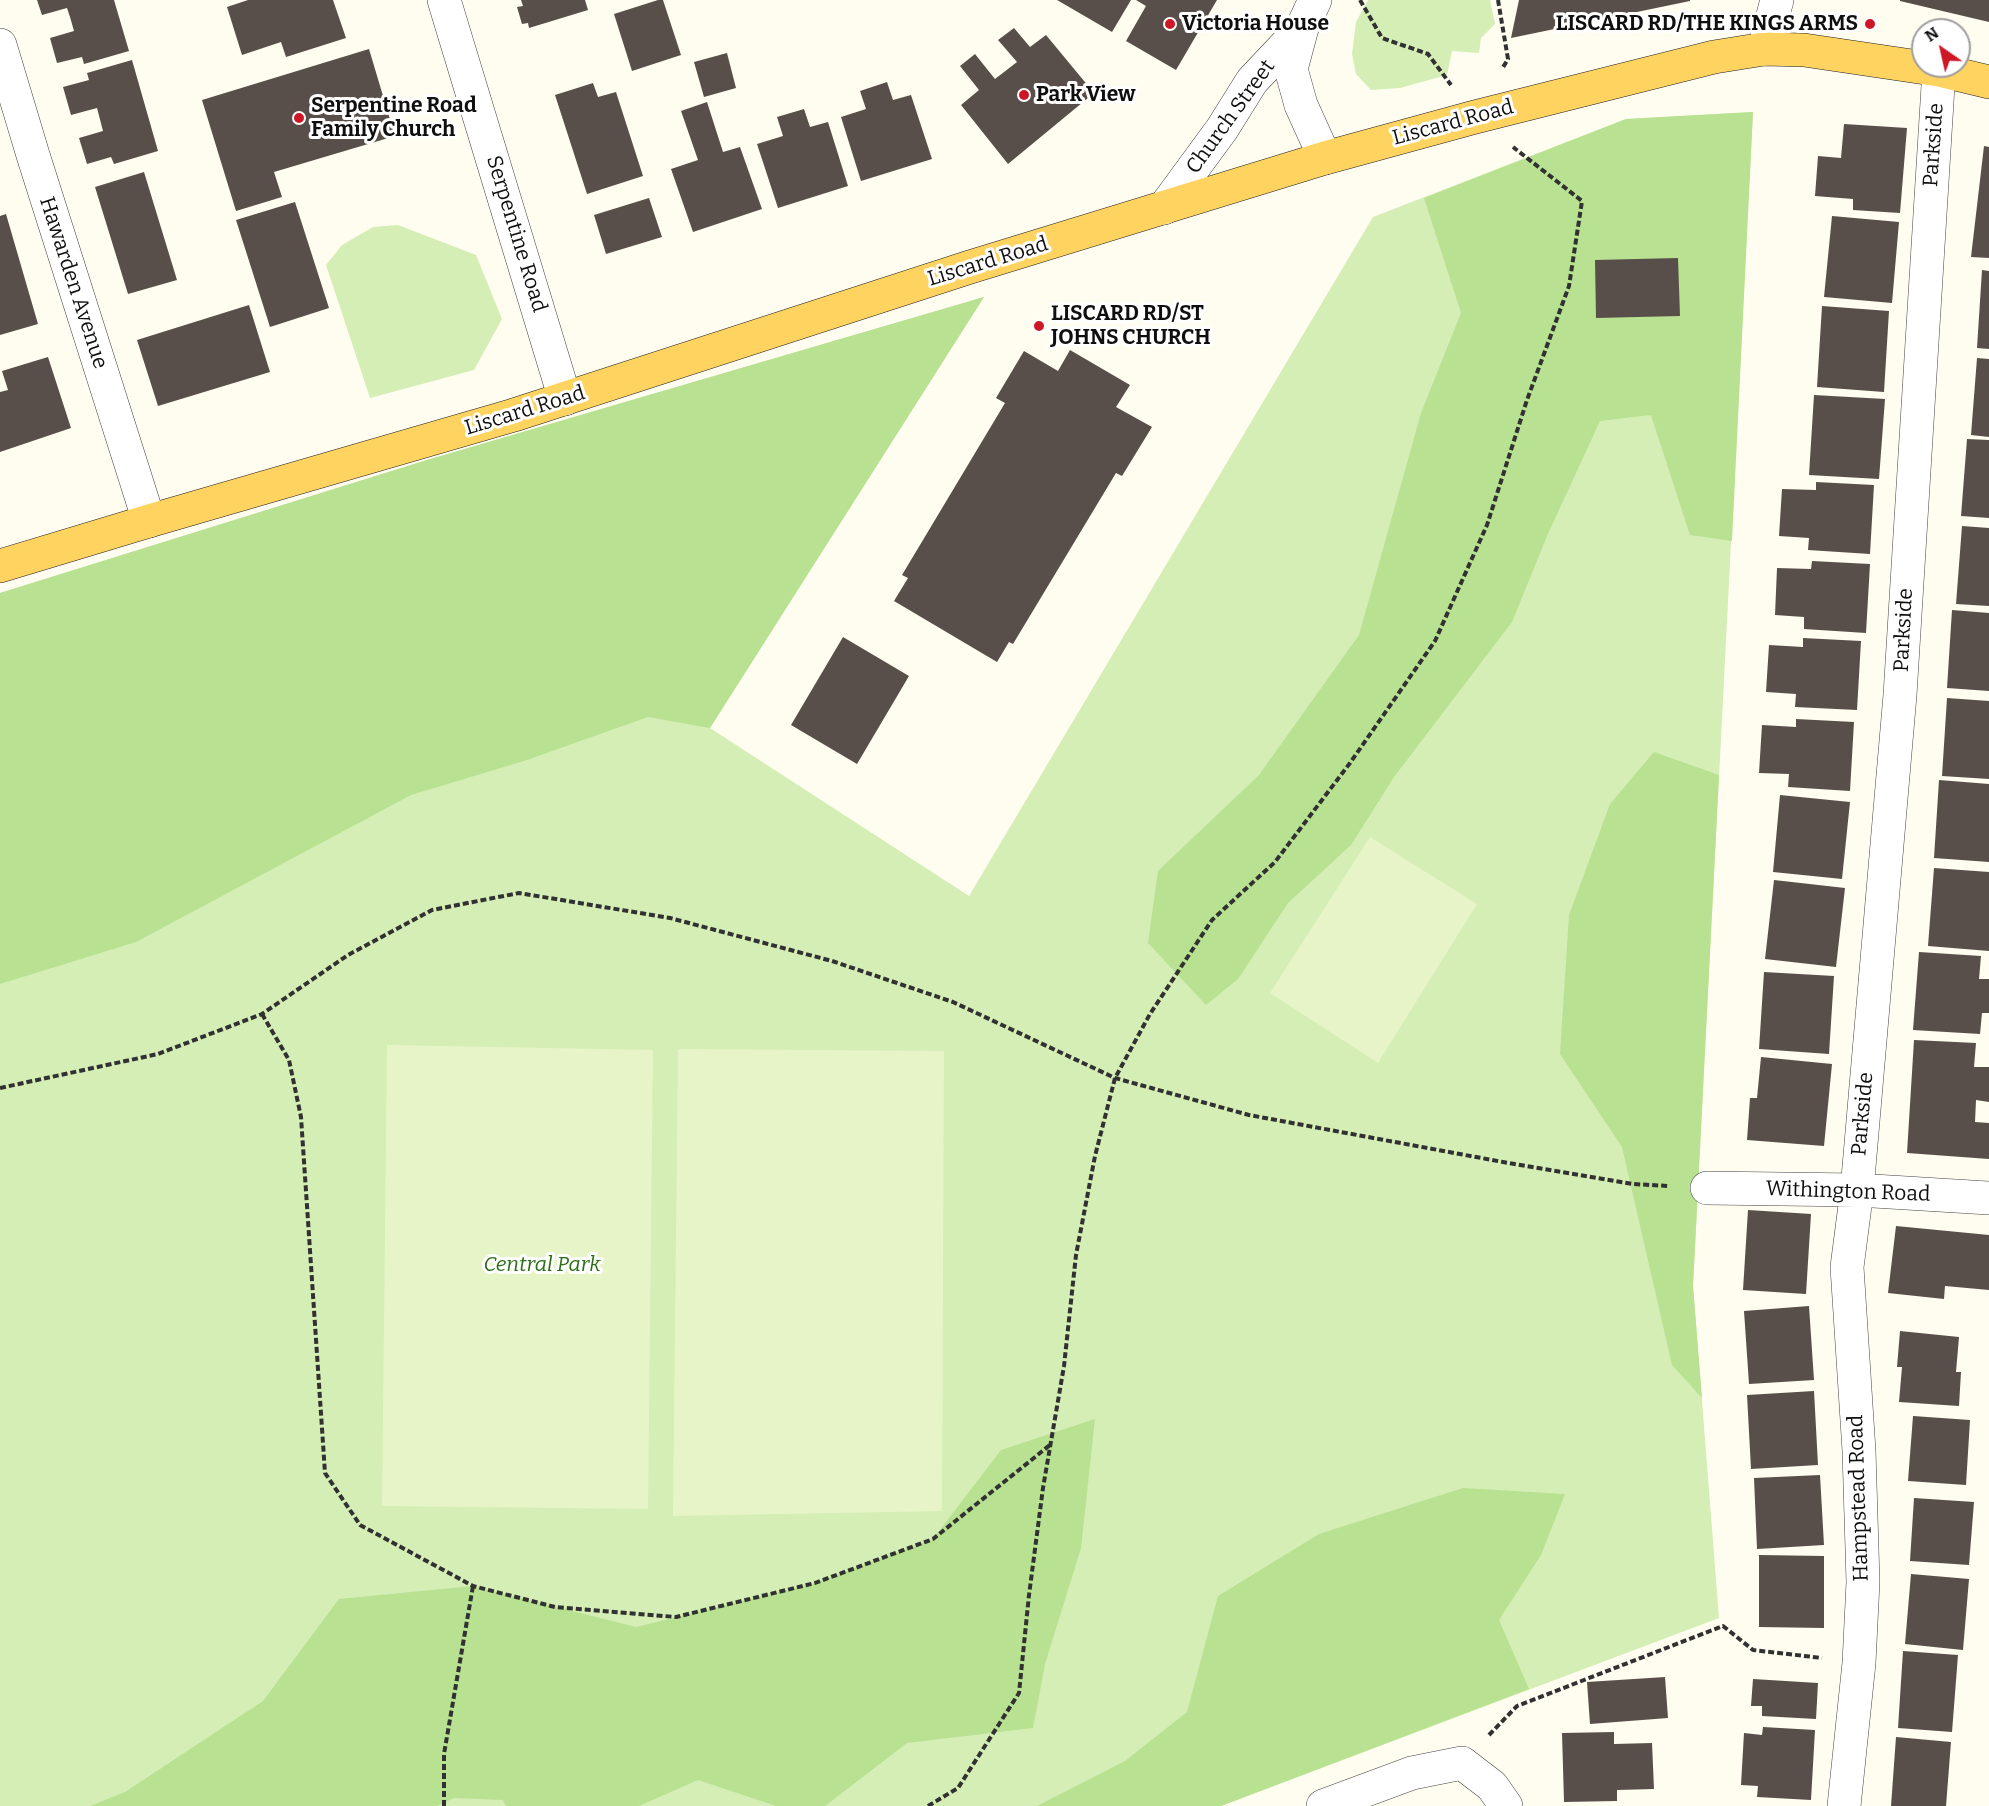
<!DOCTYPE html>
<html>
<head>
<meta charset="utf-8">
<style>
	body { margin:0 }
	#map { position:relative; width:1989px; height:1806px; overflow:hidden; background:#fffcf0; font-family:Bitter,serif }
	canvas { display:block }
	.north { position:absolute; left:1911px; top:18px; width:60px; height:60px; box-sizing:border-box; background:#fff; border:2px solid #9f9f9f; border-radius:50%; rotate:326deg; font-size:16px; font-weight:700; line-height:24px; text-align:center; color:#0f0f0f }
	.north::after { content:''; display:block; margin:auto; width:21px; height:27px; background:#ce1726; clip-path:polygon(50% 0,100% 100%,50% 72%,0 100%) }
</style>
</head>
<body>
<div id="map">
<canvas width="1989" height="1806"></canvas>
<div class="north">N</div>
</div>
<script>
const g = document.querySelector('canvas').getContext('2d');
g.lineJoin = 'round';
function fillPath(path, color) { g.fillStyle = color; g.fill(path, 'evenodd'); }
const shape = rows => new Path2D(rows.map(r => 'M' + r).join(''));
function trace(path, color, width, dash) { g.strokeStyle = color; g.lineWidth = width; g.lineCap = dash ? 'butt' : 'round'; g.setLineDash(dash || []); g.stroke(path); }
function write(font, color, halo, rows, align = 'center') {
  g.font = font + ' Bitter,serif'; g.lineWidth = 6; g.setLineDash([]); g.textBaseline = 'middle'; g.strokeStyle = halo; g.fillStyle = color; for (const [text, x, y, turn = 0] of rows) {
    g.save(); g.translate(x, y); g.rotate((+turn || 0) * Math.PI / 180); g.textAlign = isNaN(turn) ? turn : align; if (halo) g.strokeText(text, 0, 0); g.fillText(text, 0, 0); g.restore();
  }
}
fillPath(shape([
	[1368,0,1490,0,1495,24,1481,38,1479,53,1452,51,1447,75,1400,88,1371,90,1356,74,1352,54,1356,22],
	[1753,112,1693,1286,1719,1618,1221,1806,0,1806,0,593,427,460,984,297,710,728,969,896,1373,217,1626,119],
	[398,225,476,255,502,319,474,370,370,398,326,265,342,245,373,227]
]), '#d5eeb5');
fillPath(shape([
	[1753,112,1732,541,1690,535,1651,415,1600,421,1547,536,1512,622,1394,777,1351,845,1288,903,1238,979,1206,1005,1148,943,1158,871,1259,775,1359,635,1421,413,1461,313,1424,198,1626,119],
	[984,297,710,728,648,717,524,761,411,795,136,942,0,984,0,593,427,460],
	[1654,752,1719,775,1693,1286,1702,1398,1672,1365,1622,1147,1560,1054,1569,915,1610,804],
	[1095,1419,1081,1548,1045,1664,1033,1728,907,1743,825,1806,776,1806,698,1780,639,1806,506,1806,503,1800,454,1798,437,1806,90,1806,125,1792,263,1701,339,1599,473,1586,636,1627,815,1583,933,1539,1001,1450],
	[1463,1488,1565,1494,1541,1555,1499,1620,1529,1689,1221,1806,1037,1806,1125,1761,1187,1712,1218,1596,1319,1534]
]), '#b8e192');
fillPath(shape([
	[1370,837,1477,904,1378,1063,1270,993],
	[387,1045,653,1050,648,1509,382,1506],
	[678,1049,944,1051,942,1511,673,1516]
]), '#e7f4c8');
fillPath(shape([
	[37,0,114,0,129,51,84,64,82,57,57,63,50,38,74,31,70,17,67,8,42,15],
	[248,0,333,0,346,38,286,57,281,42,242,55,227,7],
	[521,0,585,0,588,10,529,28,528,23,522,24,517,7,523,6],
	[658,0,663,0,681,55,632,71,614,14],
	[1057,0,1131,0,1112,32],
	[1136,0,1217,0,1176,70,1126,41,1146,6],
	[1519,0,1690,0,1690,1,1511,38],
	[1900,0,1989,0,1989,22,1900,1],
	[1014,28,1030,47,1046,35,1094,93,1008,164,961,105,979,90,960,66,975,54,995,79,1017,62,998,40],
	[369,49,395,136,274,172,282,197,236,211,202,100],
	[727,53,736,88,704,97,694,62],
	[132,60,158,151,114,164,111,157,87,164,79,138,103,131,97,108,71,115,63,87,89,80,87,73],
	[887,82,893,100,911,95,932,159,861,181,841,117,866,109,860,91],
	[593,83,598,97,616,92,643,176,587,194,555,95],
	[707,102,723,152,740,147,762,209,693,232,671,169,698,160,681,111],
	[804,109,810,127,828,122,848,186,778,208,757,144,783,136,777,117],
	[1844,124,1907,128,1900,213,1853,210,1853,199,1815,196,1818,156,1841,158],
	[1984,146,1989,147,1989,258,1971,257],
	[144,172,177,280,128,294,95,187],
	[649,198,662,237,606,254,594,215],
	[295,202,329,308,270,327,236,220],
	[6,214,38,324,0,335,0,216],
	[1832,216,1899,222,1892,303,1824,297],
	[1678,258,1680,316,1596,318,1595,260],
	[1982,270,1989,271,1989,349,1977,348],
	[249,305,270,372,158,406,137,340],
	[1822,306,1889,311,1884,392,1817,387],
	[1070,350,1130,385,1116,407,1152,427,1122,476,1116,473,1013,644,1009,642,997,662,894,601,908,578,902,575,1005,403,996,398,1024,351,1058,371],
	[48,357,71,428,0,452,0,392,8,390,2,371],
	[1977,358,1989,359,1989,437,1971,435],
	[1814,395,1885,399,1879,479,1809,475],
	[1967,439,1989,440,1989,518,1961,516],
	[1816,482,1874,485,1870,554,1808,550,1809,538,1779,536,1782,489,1816,490],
	[1962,526,1989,528,1989,606,1956,604],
	[1812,561,1870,564,1866,633,1804,629,1804,617,1775,615,1777,568,1811,569],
	[1952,610,1989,613,1989,691,1947,688],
	[843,637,909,676,857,764,791,725],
	[1803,638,1861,641,1857,710,1795,707,1796,694,1766,692,1769,645,1803,647],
	[1947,698,1989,701,1989,779,1942,776],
	[1796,719,1854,722,1850,791,1788,787,1789,774,1759,773,1762,725,1796,727],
	[1939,780,1989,784,1989,862,1934,858],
	[1780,795,1850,802,1842,879,1773,872],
	[1934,868,1989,872,1989,951,1928,946],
	[1774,880,1845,888,1836,967,1765,959],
	[1919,952,1981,956,1979,979,1989,979,1989,1013,1982,1013,1980,1034,1913,1030],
	[1764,972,1834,976,1829,1054,1759,1049],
	[1914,1040,1976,1043,1974,1067,1989,1067,1989,1102,1976,1100,1975,1122,1989,1123,1989,1159,1907,1153],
	[1761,1057,1832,1064,1824,1146,1747,1140,1750,1098,1757,1098],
	[1748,1210,1811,1214,1806,1294,1743,1290],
	[1896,1226,1989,1235,1989,1290,1945,1286,1944,1299,1888,1293],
	[1809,1306,1814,1380,1749,1384,1744,1311],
	[1900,1331,1959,1337,1956,1372,1961,1372,1959,1406,1899,1402,1902,1367,1897,1367],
	[1814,1391,1818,1465,1751,1469,1747,1395],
	[1913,1416,1970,1420,1966,1485,1908,1481],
	[1820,1475,1824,1545,1757,1549,1754,1478],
	[1914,1498,1974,1502,1969,1565,1910,1561],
	[1759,1555,1824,1556,1824,1628,1759,1627],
	[1911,1574,1969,1579,1963,1650,1905,1644],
	[1903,1651,1958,1655,1952,1732,1898,1728],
	[1665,1677,1668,1718,1590,1724,1587,1682],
	[1753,1679,1818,1683,1816,1719,1762,1716,1762,1706,1751,1706],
	[1763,1727,1815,1730,1811,1800,1757,1797,1758,1786,1741,1785,1744,1733,1762,1735],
	[1614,1732,1614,1744,1652,1743,1654,1789,1617,1790,1617,1801,1564,1802,1562,1733],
	[1896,1737,1951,1742,1946,1806,1891,1806]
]), '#594f4a');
const minor = shape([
	[444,0,565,399],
	[1315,0,1302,28,1291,69,1301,105,1325,158],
	[0,45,33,155,149,521],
	[1764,49,1777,0],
	[1164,208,1222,129,1252,81,1302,28],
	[1707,1188,1857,1190,1989,1198],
	[1323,1806,1412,1773,1462,1763,1492,1786,1506,1806],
	[1844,1806,1859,1663,1863,1582,1859,1451,1847,1267,1857,1190,1900,695,1939,70]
]);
const major = shape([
	[0,566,149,521,514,415,970,267,1325,158,1475,117,1714,57,1764,49,1804,50,1939,70,1989,82]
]);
trace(minor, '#424242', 34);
trace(major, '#202020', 34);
trace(shape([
	[1360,0,1382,38,1428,54,1451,85],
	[1498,0,1508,59,1502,69],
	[262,1014,289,1060,301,1117,325,1473,360,1525,473,1586,555,1607,676,1617,815,1583,933,1539,1050,1445],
	[0,1088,158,1054,262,1014,348,955,432,910,519,893,670,918,832,961,953,1002,1115,1078,1249,1115,1503,1162,1633,1184,1669,1186],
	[1489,1735,1517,1706,1723,1626,1753,1650,1822,1658],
	[444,1806,444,1754,473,1586],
	[928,1806,958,1788,1019,1693,1029,1595,1043,1488,1064,1366,1076,1255,1095,1156,1115,1078,1150,1014,1212,920,1275,862,1350,763,1435,641,1487,525,1527,400,1569,286,1582,201,1513,147]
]), '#313131', 4, [6, 3]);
trace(minor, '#fff', 33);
trace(major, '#ffd360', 33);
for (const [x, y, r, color] of [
	[1170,24,6,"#ce1726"],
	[1870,24,6,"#ce1726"],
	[1024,95,6,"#ce1726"],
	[299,118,6,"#ce1726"],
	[1039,326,6,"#ce1726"]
]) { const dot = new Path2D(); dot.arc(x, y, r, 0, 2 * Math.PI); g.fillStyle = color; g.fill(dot); trace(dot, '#fff', 2); }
write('bold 21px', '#0f0f0f', '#fff', [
	["Victoria House",1182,24],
	["LISCARD RD/THE KINGS ARMS",1858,24,"right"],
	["Park View",1036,95],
	["Serpentine Road",311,106],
	["Family Church",311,130],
	["LISCARD RD/ST",1051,314],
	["JOHNS CHURCH",1051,338]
], 'left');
write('21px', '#0f0f0f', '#fff', [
	["Church Street",1231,117,-54],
	["Liscard Road",1453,123,-15],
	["Parkside",1934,145,-86],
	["Serpentine Road",516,234,73],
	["Liscard Road",988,262,-17],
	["Hawarden Avenue",73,283,72],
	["Liscard Road",525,411,-17],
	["Parkside",1904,630,-87],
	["Parkside",1863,1114,-85],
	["Withington Road",1848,1192,2],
	["Hampstead Road",1859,1498,-92]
]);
write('italic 21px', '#2c6e17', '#fff', [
	["Central Park",542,1265]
]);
</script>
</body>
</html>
